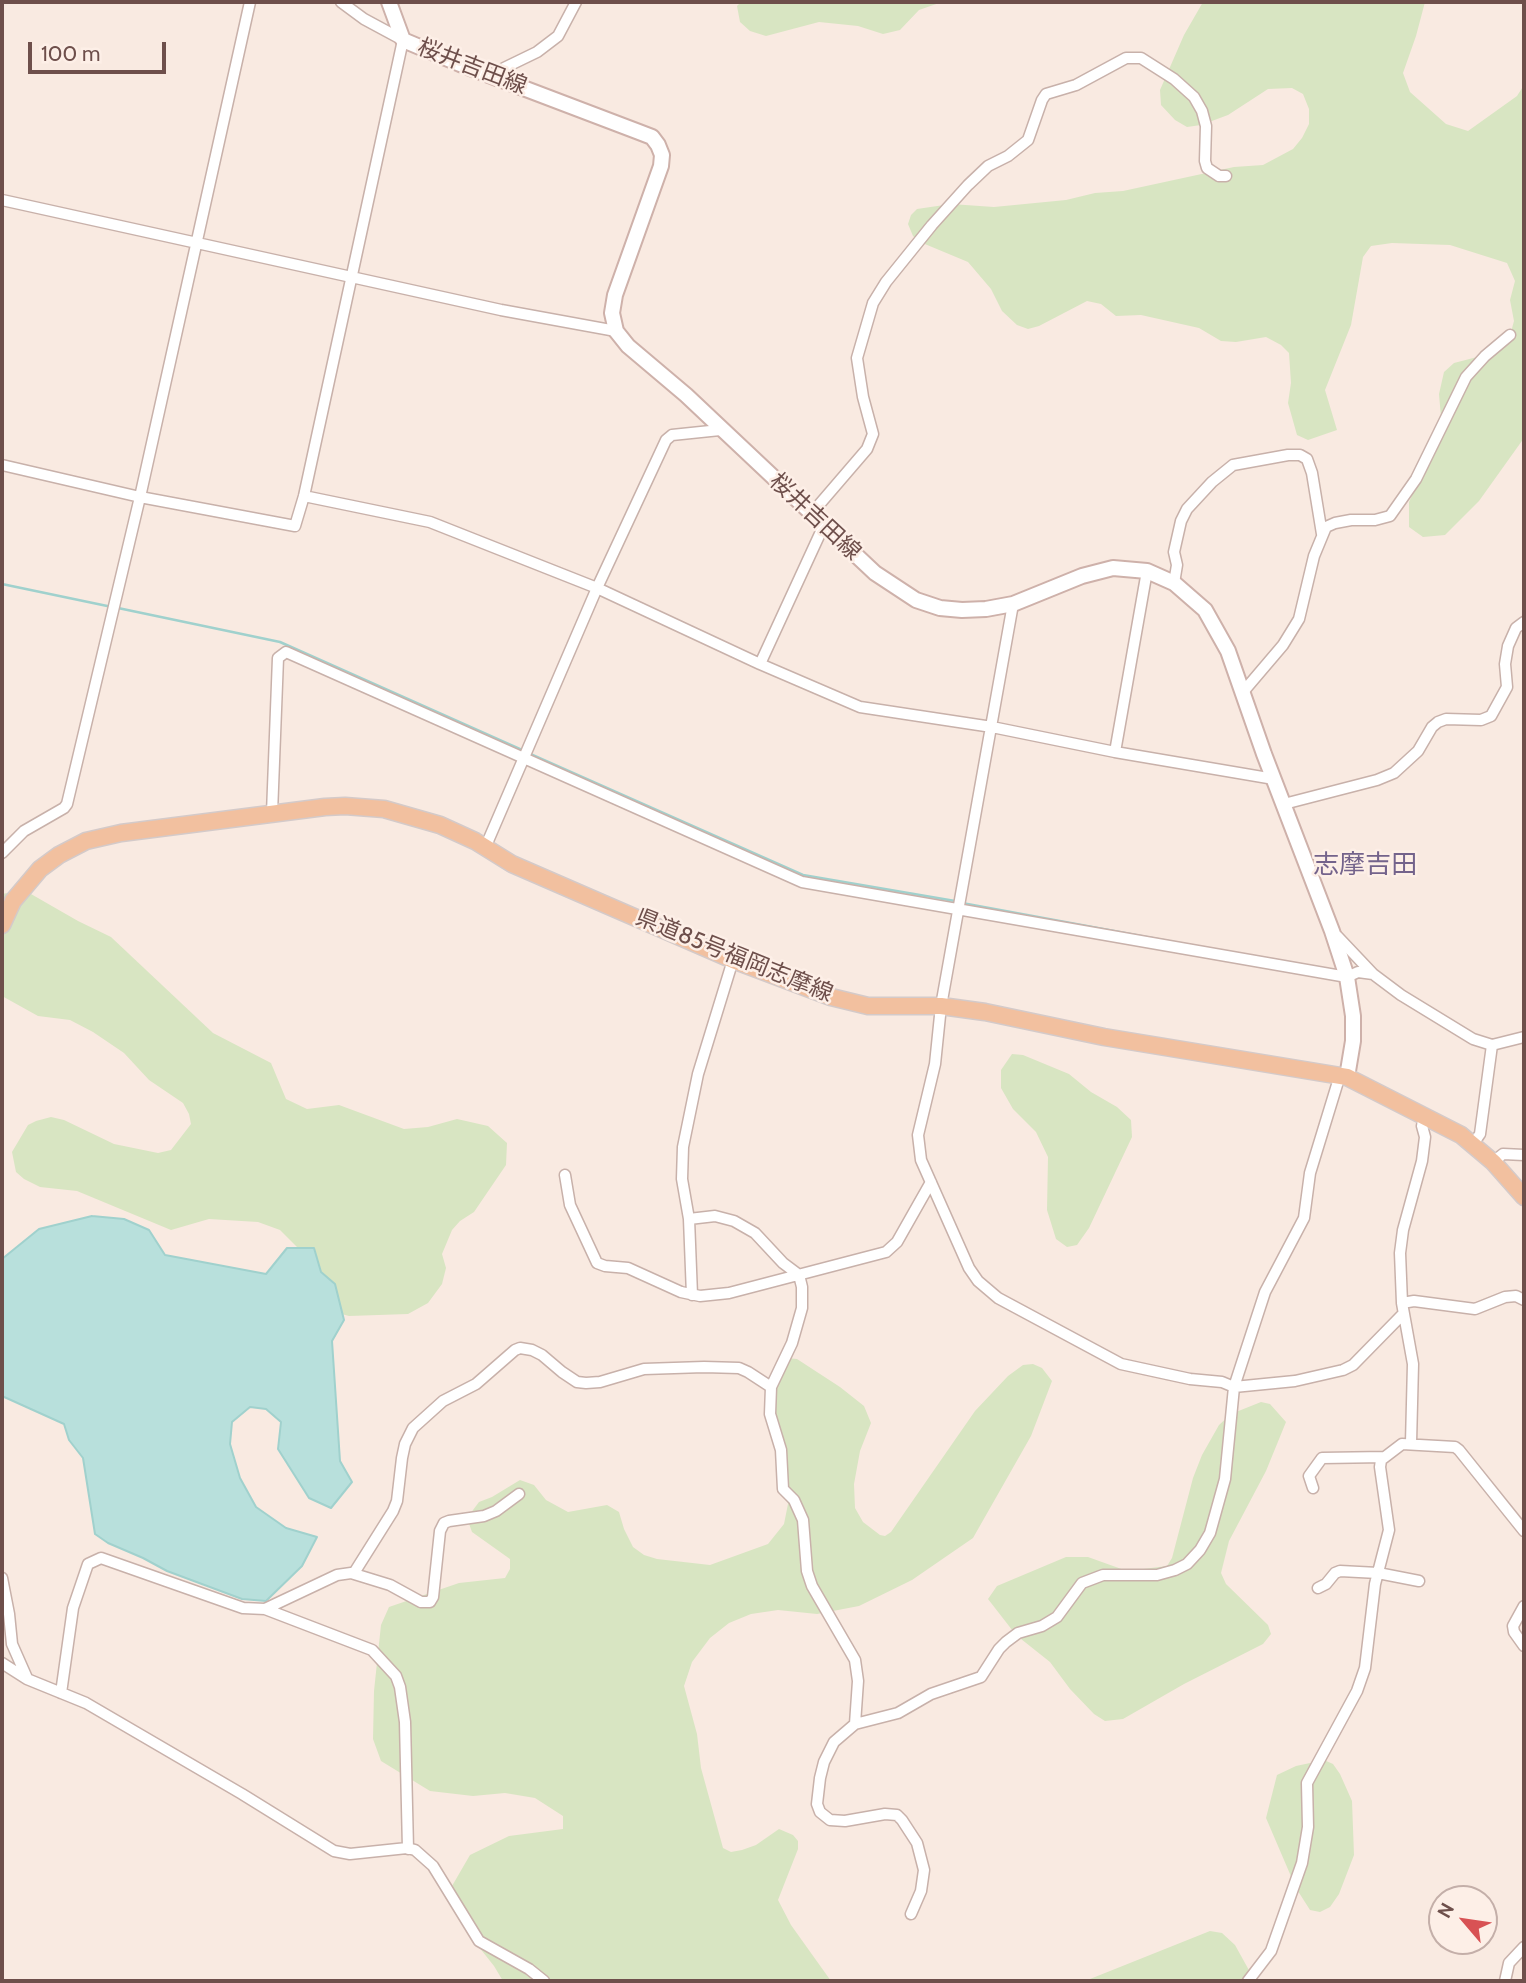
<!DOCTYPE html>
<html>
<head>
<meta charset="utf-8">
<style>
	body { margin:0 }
	#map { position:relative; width:1526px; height:1983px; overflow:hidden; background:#f9eae1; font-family:Cabin,sans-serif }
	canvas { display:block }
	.frame { position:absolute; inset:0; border:4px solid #6e4f4b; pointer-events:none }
	.north { position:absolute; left:1428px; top:1885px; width:70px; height:70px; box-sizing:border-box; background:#fdefe7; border:2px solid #c4afa9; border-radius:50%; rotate:299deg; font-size:19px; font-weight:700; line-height:28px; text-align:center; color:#6e4f4b }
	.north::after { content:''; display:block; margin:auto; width:24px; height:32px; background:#d85254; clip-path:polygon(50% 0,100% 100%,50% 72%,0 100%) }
	.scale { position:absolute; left:28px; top:42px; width:138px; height:32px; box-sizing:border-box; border:4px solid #6e4f4b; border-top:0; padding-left:9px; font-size:21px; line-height:24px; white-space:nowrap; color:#6e4f4b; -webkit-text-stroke:5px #fdefe7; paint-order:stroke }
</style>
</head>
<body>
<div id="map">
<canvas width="1526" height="1983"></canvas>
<div class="frame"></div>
<div class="north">N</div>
<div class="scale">100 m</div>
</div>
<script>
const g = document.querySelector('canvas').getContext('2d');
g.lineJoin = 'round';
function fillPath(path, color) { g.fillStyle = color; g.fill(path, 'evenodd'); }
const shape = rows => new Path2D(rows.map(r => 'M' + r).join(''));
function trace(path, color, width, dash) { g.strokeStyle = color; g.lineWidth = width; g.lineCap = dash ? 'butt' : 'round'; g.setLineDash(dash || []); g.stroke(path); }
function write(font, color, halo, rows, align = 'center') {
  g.font = font + ' Cabin,"Noto Sans JP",sans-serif'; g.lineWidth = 5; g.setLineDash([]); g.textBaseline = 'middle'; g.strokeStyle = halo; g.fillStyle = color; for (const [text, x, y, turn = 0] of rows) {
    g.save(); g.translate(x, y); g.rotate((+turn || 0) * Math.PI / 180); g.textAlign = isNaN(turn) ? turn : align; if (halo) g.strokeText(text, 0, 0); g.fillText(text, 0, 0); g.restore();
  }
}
fillPath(shape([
	[741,2,942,2,919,10,900,30,883,34,858,26,819,22,766,36,750,31,740,22,737,6],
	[1203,2,1425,2,1416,36,1403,73,1410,92,1446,124,1468,131,1517,96,1524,85,1524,438,1479,501,1445,535,1423,537,1409,527,1409,502,1442,429,1439,394,1444,372,1454,363,1481,356,1508,343,1514,321,1510,300,1515,281,1507,263,1450,245,1392,243,1371,246,1363,257,1351,325,1325,390,1337,430,1308,440,1297,435,1288,403,1291,383,1289,353,1281,345,1266,337,1236,342,1221,341,1199,328,1141,315,1116,316,1101,304,1087,301,1039,326,1028,329,1017,325,1002,311,991,289,968,262,920,242,913,236,908,224,911,215,917,209,951,204,994,207,1066,200,1095,193,1123,191,1234,167,1263,165,1293,149,1302,138,1309,124,1309,109,1303,94,1292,88,1268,89,1228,115,1201,125,1187,127,1175,120,1161,105,1160,90,1184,35],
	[24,890,78,921,111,937,213,1033,271,1063,286,1099,307,1109,339,1105,404,1129,428,1127,457,1119,488,1126,507,1143,506,1165,474,1212,460,1221,452,1230,442,1254,446,1268,442,1284,428,1303,408,1314,349,1316,338,1313,313,1263,280,1230,258,1222,209,1219,171,1230,77,1191,40,1187,24,1179,16,1172,12,1152,28,1125,36,1121,51,1117,64,1120,114,1144,158,1153,171,1150,191,1124,189,1114,183,1103,149,1080,124,1053,93,1032,70,1020,38,1016,2,996,2,894],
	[1012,1054,1023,1055,1069,1074,1091,1092,1117,1107,1131,1120,1132,1137,1089,1228,1077,1245,1067,1247,1056,1239,1047,1210,1048,1157,1036,1132,1013,1109,1001,1088,1001,1070],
	[786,1358,797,1359,840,1387,864,1406,871,1423,860,1451,854,1484,855,1508,863,1522,880,1535,885,1536,891,1532,900,1519,975,1411,1008,1376,1023,1365,1033,1364,1042,1368,1052,1381,1031,1436,973,1538,912,1580,859,1606,817,1614,778,1610,751,1614,729,1623,710,1638,692,1662,684,1686,697,1734,701,1768,723,1848,731,1852,742,1850,756,1845,779,1829,793,1835,798,1841,798,1849,778,1900,791,1925,831,1981,503,1981,494,1966,467,1932,454,1910,452,1886,470,1855,509,1836,563,1829,563,1816,535,1798,505,1793,473,1796,430,1791,381,1761,373,1739,374,1691,381,1625,389,1607,459,1583,505,1578,510,1569,510,1559,472,1532,467,1518,479,1502,492,1497,520,1480,534,1485,546,1500,568,1512,607,1505,619,1512,624,1529,633,1547,644,1555,657,1559,710,1565,768,1544,784,1524,788,1504,783,1472,773,1441,772,1408,774,1382],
	[1261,1402,1270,1404,1286,1422,1266,1471,1229,1541,1221,1573,1226,1584,1268,1625,1271,1634,1263,1644,1184,1684,1123,1719,1105,1721,1094,1714,1070,1689,1050,1662,1016,1635,988,1599,997,1586,1066,1557,1088,1557,1127,1571,1167,1566,1172,1558,1193,1478,1202,1455,1219,1425,1231,1414],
	[1324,1760,1333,1764,1340,1774,1352,1801,1354,1855,1339,1894,1330,1907,1320,1912,1310,1910,1296,1888,1266,1818,1277,1775,1296,1766],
	[1210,1931,1222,1933,1235,1945,1255,1981,1085,1981]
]), '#d8e5c2');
const water = shape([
	[92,1216,124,1219,149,1230,165,1255,266,1274,287,1248,314,1248,321,1272,335,1284,344,1320,332,1341,340,1461,352,1482,331,1508,309,1498,278,1449,281,1422,266,1409,250,1407,232,1422,230,1444,240,1478,256,1507,286,1528,317,1537,302,1566,266,1601,242,1599,167,1571,143,1558,108,1543,95,1534,83,1458,69,1440,64,1424,2,1396,2,1259,39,1229,92,1216]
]);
fillPath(water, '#b8e0dc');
trace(water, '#a0d1cd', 2);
trace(shape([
	[2,584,112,607],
	[118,608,280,642,522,750],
	[528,753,803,875,955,901],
	[962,903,1190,945]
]), '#a0d1cd', 2.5);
const street = shape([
	[498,78,504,68,537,52,558,36,576,2],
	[2,200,501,310,616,331],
	[2,465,140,497,295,526,304,496,403,40,364,19,341,2],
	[304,496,430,522,597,588,760,664,860,707,992,727,1115,752,1274,779],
	[812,513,867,449,873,434,863,397,857,358,873,303,886,282,932,225,968,185,988,166,1008,156,1028,140,1042,100,1046,94,1076,85,1126,58,1141,58,1174,79,1194,97,1202,111,1206,126,1205,161,1207,168,1219,176,1226,176],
	[1174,583,1177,565,1174,552,1181,521,1187,509,1212,482,1233,465,1288,455,1300,455,1307,459,1312,473,1322,534],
	[1013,604,941,1006,935,1064,918,1135,921,1160,969,1268,978,1281,998,1298,1121,1364,1190,1379,1222,1382,1234,1387,1295,1381,1343,1370,1353,1365,1403,1314],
	[760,664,824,525],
	[1243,692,1283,645,1299,619,1314,556,1326,527,1335,523,1351,520,1375,520,1390,516,1416,479,1466,377,1485,356,1510,335],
	[1115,752,1147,571],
	[1284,804,1377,780,1394,773,1418,751,1432,727,1438,722,1446,719,1481,720,1491,716,1507,687,1505,664,1508,646,1516,628,1524,622],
	[272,813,278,658,286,652,802,882,1347,977,1358,972,1373,974],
	[485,848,597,588,666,440,672,435,720,430],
	[2,853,24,831,64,808,67,804,140,497,250,2],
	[1337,936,1373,974,1401,995,1473,1039,1492,1045,1524,1037],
	[1473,1144,1480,1134,1492,1045],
	[1493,1162,1503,1154,1524,1155],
	[565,1175,570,1205,597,1263,605,1266,628,1268,681,1292,700,1296,729,1293,886,1252,897,1242,931,1182],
	[689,1219,715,1216,734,1221,755,1233,783,1263,799,1275,802,1287,802,1308,792,1343,771,1387,770,1414,781,1450,783,1489,794,1500,803,1520,807,1571,812,1586,855,1660,858,1681,855,1724],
	[692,1295,689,1219,682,1179,683,1147,698,1074,733,960],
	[1402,1303,1414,1301,1475,1309,1505,1297,1516,1296,1524,1300],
	[1411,1443,1413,1364,1402,1303,1400,1253,1403,1230,1422,1161,1425,1137,1422,1126,1424,1116],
	[1313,1488,1309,1476,1322,1458,1385,1457],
	[354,1573,393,1511,397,1501,402,1458,405,1444,413,1428,443,1401,476,1384,515,1350,520,1348,532,1350,542,1355,562,1372,577,1382,586,1383,600,1382,644,1369,704,1367,739,1368,748,1372,771,1387],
	[2,1578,9,1614,12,1644,27,1678],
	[1318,1588,1326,1584,1335,1573,1340,1571,1378,1573,1419,1581],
	[1524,1606,1513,1626,1514,1632,1524,1646],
	[265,1609,337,1575,351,1573,390,1585,421,1602,430,1602,433,1597,440,1531,444,1523,449,1521,484,1516,496,1511,519,1494],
	[2,1663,27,1679,86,1703,242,1794,334,1851,350,1854,407,1848,415,1850,433,1866,479,1941,529,1969,544,1981],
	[61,1693,73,1608,88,1564,101,1558,243,1608,265,1609,372,1650,396,1676,400,1687,405,1722,408,1849],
	[911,1914,921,1891,924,1870,917,1843,902,1820,897,1815,885,1814,845,1821,830,1820,820,1812,817,1804,820,1778,824,1762,834,1742,855,1724,898,1713,931,1694,981,1677,999,1649,1006,1642,1018,1633,1042,1626,1057,1617,1082,1583,1103,1575,1157,1575,1175,1570,1187,1564,1200,1550,1210,1533,1225,1479,1234,1387,1265,1292,1304,1218,1310,1173,1340,1075],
	[1248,1981,1271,1951,1302,1863,1308,1827,1307,1783,1357,1691,1365,1668,1375,1584,1389,1530,1380,1467,1381,1460,1402,1444,1455,1447,1459,1450,1524,1531],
	[1505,1981,1509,1963,1524,1947]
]);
const secondary = shape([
	[389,2,403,40,460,64,639,132,652,137,658,145,662,155,661,166,615,295,612,313,616,331,628,346,686,395,875,573,916,600,940,608,962,610,986,609,1013,604,1082,576,1113,568,1147,571,1174,583,1205,610,1228,651,1264,754,1332,931,1347,977,1353,1016,1353,1041,1347,1077]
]);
const primary = shape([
	[2,925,13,901,40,869,59,855,86,841,121,833,325,807,345,806,384,809,440,825,475,841,512,864,733,960,831,997,868,1006,941,1006,985,1012,1104,1037,1347,1077,1461,1135,1493,1162,1524,1197]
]);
trace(street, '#c8b1aa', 13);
trace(secondary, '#ceb1aa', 18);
trace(primary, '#d4cac9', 19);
trace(street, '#fff', 10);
trace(secondary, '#fff', 14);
trace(primary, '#f2c09f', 16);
write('23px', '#6e4f4b', '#fdefe7', [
	["桜井吉田線",472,67,21],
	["桜井吉田線",815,517,43],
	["県道85号福岡志摩線",734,956,22]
]);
write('26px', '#74638b', '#fdefe7', [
	["志摩吉田",1365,865]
]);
</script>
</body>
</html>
